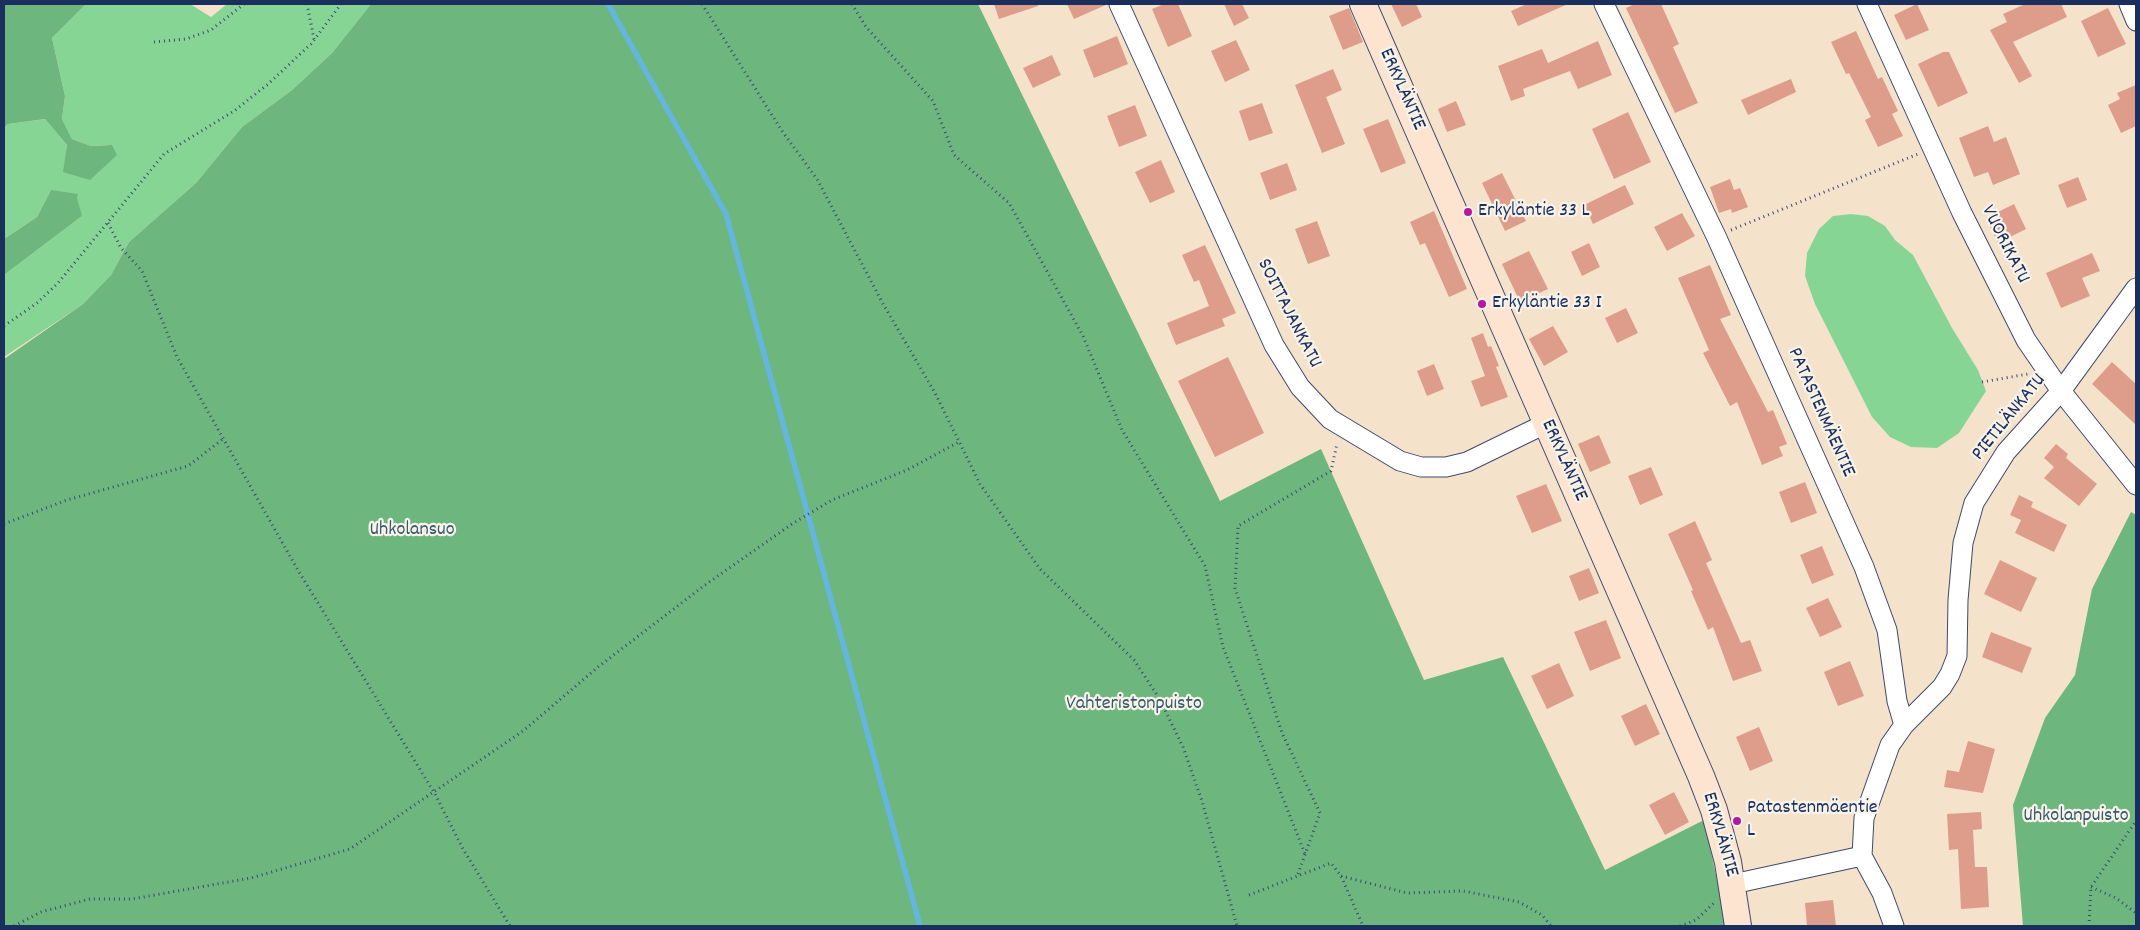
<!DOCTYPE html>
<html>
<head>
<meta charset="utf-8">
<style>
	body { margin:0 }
	#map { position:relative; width:2140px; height:930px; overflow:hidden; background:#f5e2cb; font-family:Dekko,sans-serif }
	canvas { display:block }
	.frame { position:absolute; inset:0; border:5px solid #1b2f5e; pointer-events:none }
</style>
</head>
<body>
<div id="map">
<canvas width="2140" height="930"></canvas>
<div class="frame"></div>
</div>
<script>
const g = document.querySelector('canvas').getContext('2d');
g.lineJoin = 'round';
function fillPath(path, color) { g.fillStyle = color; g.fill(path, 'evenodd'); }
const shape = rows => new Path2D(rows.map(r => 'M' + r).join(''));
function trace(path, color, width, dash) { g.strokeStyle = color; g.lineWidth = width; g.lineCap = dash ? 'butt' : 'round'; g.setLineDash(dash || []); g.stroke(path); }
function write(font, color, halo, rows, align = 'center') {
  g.font = font + ' Dekko,sans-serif'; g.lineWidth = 4.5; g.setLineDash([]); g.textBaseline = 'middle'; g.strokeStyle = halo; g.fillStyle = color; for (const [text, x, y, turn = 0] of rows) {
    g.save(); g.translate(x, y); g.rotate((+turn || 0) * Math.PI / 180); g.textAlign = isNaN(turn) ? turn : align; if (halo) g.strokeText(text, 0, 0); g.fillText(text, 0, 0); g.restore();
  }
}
fillPath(shape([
	[86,4,190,4,211,17,227,4,371,4,332,53,292,90,242,127,196,183,129,242,111,275,83,304,4,357,4,275,82,216,51,190,37,217,4,239,4,128,8,124,45,119,67,145,64,172,112,145,91,146,72,139,62,119,65,96,52,38],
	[1851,214,1868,216,1885,226,1895,240,1913,255,1952,328,1978,370,1986,391,1959,433,1937,448,1911,447,1890,437,1872,417,1815,304,1805,276,1807,253,1819,229,1833,216]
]), '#87d594');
fillPath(shape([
	[4,4,86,4,52,38,65,96,62,119,72,139,91,146,112,145,117,155,90,180,63,172,67,145,45,119,8,124,4,128],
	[371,4,978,4,1220,501,1321,449,1424,680,1503,657,1605,870,1704,820,1727,926,4,926,4,359,83,304,111,275,129,242,196,183,242,127,292,90,332,53],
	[51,190,78,194,77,198,82,216,4,275,4,239,37,217],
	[2131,512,2136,515,2136,926,2023,926,2013,805,2045,718,2075,675,2092,589]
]), '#6db67e');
trace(shape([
	[608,4,726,214,920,926]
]), '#64b6df', 5.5);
fillPath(shape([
	[994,4,1038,4,1038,6,999,19],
	[1067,4,1108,4,1074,19],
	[1164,4,1178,4,1192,36,1168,47,1152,9],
	[1224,4,1242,4,1249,18,1234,26],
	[1391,4,1416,4,1422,17,1402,27],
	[1527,4,1568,4,1518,26,1511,11],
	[1635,4,1661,4,1679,44,1673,47,1698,103,1675,113,1626,8],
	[1917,4,1929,30,1906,40,1894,15],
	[2025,4,2061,4,2067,17,2013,42,2032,76,2019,83,1990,30,2007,22,2003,14],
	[1349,8,1363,42,1343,50,1329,16],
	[2108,8,2126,44,2098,57,2081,21],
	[1856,31,1878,79,1882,77,1898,111,1892,114,1903,136,1878,147,1865,120,1871,117,1849,73,1846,74,1831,42],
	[1117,36,1128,64,1094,78,1083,50],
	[1236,40,1250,70,1225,82,1211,51],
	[1598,41,1612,75,1578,89,1570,71,1523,89,1525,96,1511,101,1498,66,1542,49,1548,63],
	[1943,52,1949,52,1968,93,1938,107,1918,64],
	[1052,55,1061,75,1033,88,1023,68],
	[1333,69,1342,90,1326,97,1345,144,1322,153,1295,85],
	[1791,79,1796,92,1748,115,1741,100],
	[2136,85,2136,126,2121,133,2108,105,2120,99,2117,93],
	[1456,101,1466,125,1447,132,1438,109],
	[1262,103,1273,133,1249,141,1239,111],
	[1135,105,1147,136,1119,147,1107,116],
	[1628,112,1651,162,1614,179,1592,129],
	[1388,119,1406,163,1381,173,1363,129],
	[1988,126,1994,142,2006,137,2020,174,1993,185,1988,172,1974,177,1959,138],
	[1161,160,1175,192,1150,203,1135,172],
	[1287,163,1297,190,1270,200,1260,173],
	[1502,173,1526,221,1505,231,1482,183],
	[2078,177,2087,200,2067,208,2058,185],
	[1730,179,1734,190,1740,188,1748,207,1732,213,1731,209,1719,213,1710,187],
	[1625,185,1634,204,1593,224,1584,205],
	[2014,204,2026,229,1998,243,1986,218],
	[1434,211,1467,289,1449,297,1425,243,1420,245,1410,222],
	[1682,213,1695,236,1667,251,1654,227],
	[1317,221,1330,256,1308,264,1295,229],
	[1589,243,1600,267,1582,276,1571,252],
	[1205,245,1236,313,1222,319,1225,326,1176,345,1167,323,1209,306,1199,280,1194,282,1182,255],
	[1529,251,1548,289,1520,302,1502,264],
	[2092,253,2100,271,2082,278,2090,296,2061,308,2046,273],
	[1710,265,1731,315,1720,319,1768,412,1773,410,1787,444,1779,447,1783,456,1762,465,1737,402,1730,406,1703,353,1709,350,1678,278],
	[1626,308,1638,333,1617,343,1605,318],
	[1553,326,1568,352,1544,366,1529,339],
	[1483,333,1488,347,1491,346,1499,366,1496,367,1508,397,1481,407,1471,381,1485,376,1471,338],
	[1228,357,1264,433,1215,457,1178,381],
	[2112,362,2136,384,2136,425,2092,384],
	[1434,364,1444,389,1427,396,1417,371],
	[1599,435,1611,463,1590,472,1578,444],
	[2056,444,2068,454,2066,458,2097,484,2079,506,2044,478,2054,467,2044,458],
	[1651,467,1663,495,1640,505,1628,476],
	[1805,482,1817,513,1791,523,1779,492],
	[1546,484,1562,521,1532,533,1516,496],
	[2019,495,2033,502,2031,507,2067,525,2054,552,2015,533,2021,520,2010,515],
	[1695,521,1712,560,1706,563,1741,643,1750,640,1762,671,1733,681,1713,627,1708,630,1691,591,1693,590,1668,534],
	[1822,546,1834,575,1812,584,1800,555],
	[2000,560,2037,578,2021,612,1984,594],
	[1589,568,1599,593,1579,601,1569,576],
	[1828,598,1842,627,1820,637,1806,608],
	[1606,620,1621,658,1590,671,1574,632],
	[1991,632,2032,648,2022,673,1982,657],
	[1850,661,1864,696,1838,706,1824,672],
	[1559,663,1574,696,1547,709,1531,676],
	[1646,704,1660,734,1635,746,1621,716],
	[1759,727,1773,761,1750,771,1736,737],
	[1968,741,1995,749,1983,793,1944,787,1947,770,1959,772],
	[1674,792,1689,822,1665,835,1649,805],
	[1981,812,1982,829,1973,830,1975,867,1987,867,1989,907,1961,909,1958,849,1949,850,1947,814],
	[1833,900,1836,926,1807,926,1805,903]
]), '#de9d8a');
const street = shape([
	[1119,4,1274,345,1300,387,1330,419,1400,461,1421,467,1446,467,1467,462,1547,423],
	[1604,4,1716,236,1864,567,1887,630,1897,701,1904,725,1890,745,1864,818,1862,856,1882,893,1894,926],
	[1867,4,1962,213,2026,340,2061,391,2136,485],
	[2129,4,2136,21],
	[1904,725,1942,687,1950,674,1957,656,1958,600,1963,543,1974,503,2006,452,2061,391,2136,288],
	[1733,884,1862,856]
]);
const secondary = shape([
	[1363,4,1701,776,1714,810,1728,862,1738,926]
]);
trace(street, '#3c4a6e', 21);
trace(secondary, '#3c4a6e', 28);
trace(shape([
	[307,4,314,39],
	[702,4,782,131,817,179,882,302,935,393,980,484,1040,569,1134,660,1159,698,1183,747,1202,801,1237,926],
	[852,4,866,27,933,101,954,155,1009,203,1083,336,1122,430,1205,566,1223,647,1305,854],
	[154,42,186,39,211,30,244,4],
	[108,223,121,248,142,271,177,357,299,572,435,794,463,849,510,926],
	[1731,230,1918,154],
	[4,326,37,303,58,283,164,154,234,111,267,85,311,44,341,4],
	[1982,382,2028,374],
	[4,524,67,500,188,466,223,439],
	[1298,874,1320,813,1282,733,1235,588,1238,526,1331,471,1337,444],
	[1341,876,1407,893,1463,891,1519,902,1542,915,1551,926],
	[2091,887,2116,898,2136,913],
	[1249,895,1331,863,1341,876,1363,926],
	[14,926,41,912,90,899,132,899,251,878,350,849,523,731,598,667,705,585,792,524,832,500,907,470,959,442],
	[1680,926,1696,920,1714,903],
	[2089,926,2091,887,2136,821]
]), '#3c4a6e', 3, [1, 4]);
trace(street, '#fff', 19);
trace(secondary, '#fde4d1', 26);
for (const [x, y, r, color] of [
	[1468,212,5,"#b5179e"],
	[1482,304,5,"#b5179e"],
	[1737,821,5,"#b5179e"]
]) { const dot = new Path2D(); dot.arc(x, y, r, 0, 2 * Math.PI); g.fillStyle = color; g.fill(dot); trace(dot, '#f7f3e8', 2); }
write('20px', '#1b2f5e', '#f7f3e8', [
	["ERKYLÄNTIE",1401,90,66],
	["VUORIKATU",2004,245,63],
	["SOITTAJANKATU",1288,314,63],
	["PATASTENMÄENTIE",1820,413,66],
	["PIETILÄNKATU",2010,418,-51],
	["ERKYLÄNTIE",1563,461,66],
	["ERKYLÄNTIE",1719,835,74]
]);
write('20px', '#1b2f5e', '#f7f3e8', [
	["Erkyläntie 33 L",1478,212],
	["Erkyläntie 33 I",1492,304],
	["Patastenmäentie",1747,809],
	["L",1747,832]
], 'left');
write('20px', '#36586c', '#f7f3e8', [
	["Uhkolansuo",412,531],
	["Vahteristonpuisto",1134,705],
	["Uhkolanpuisto",2076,817]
]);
</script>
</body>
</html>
